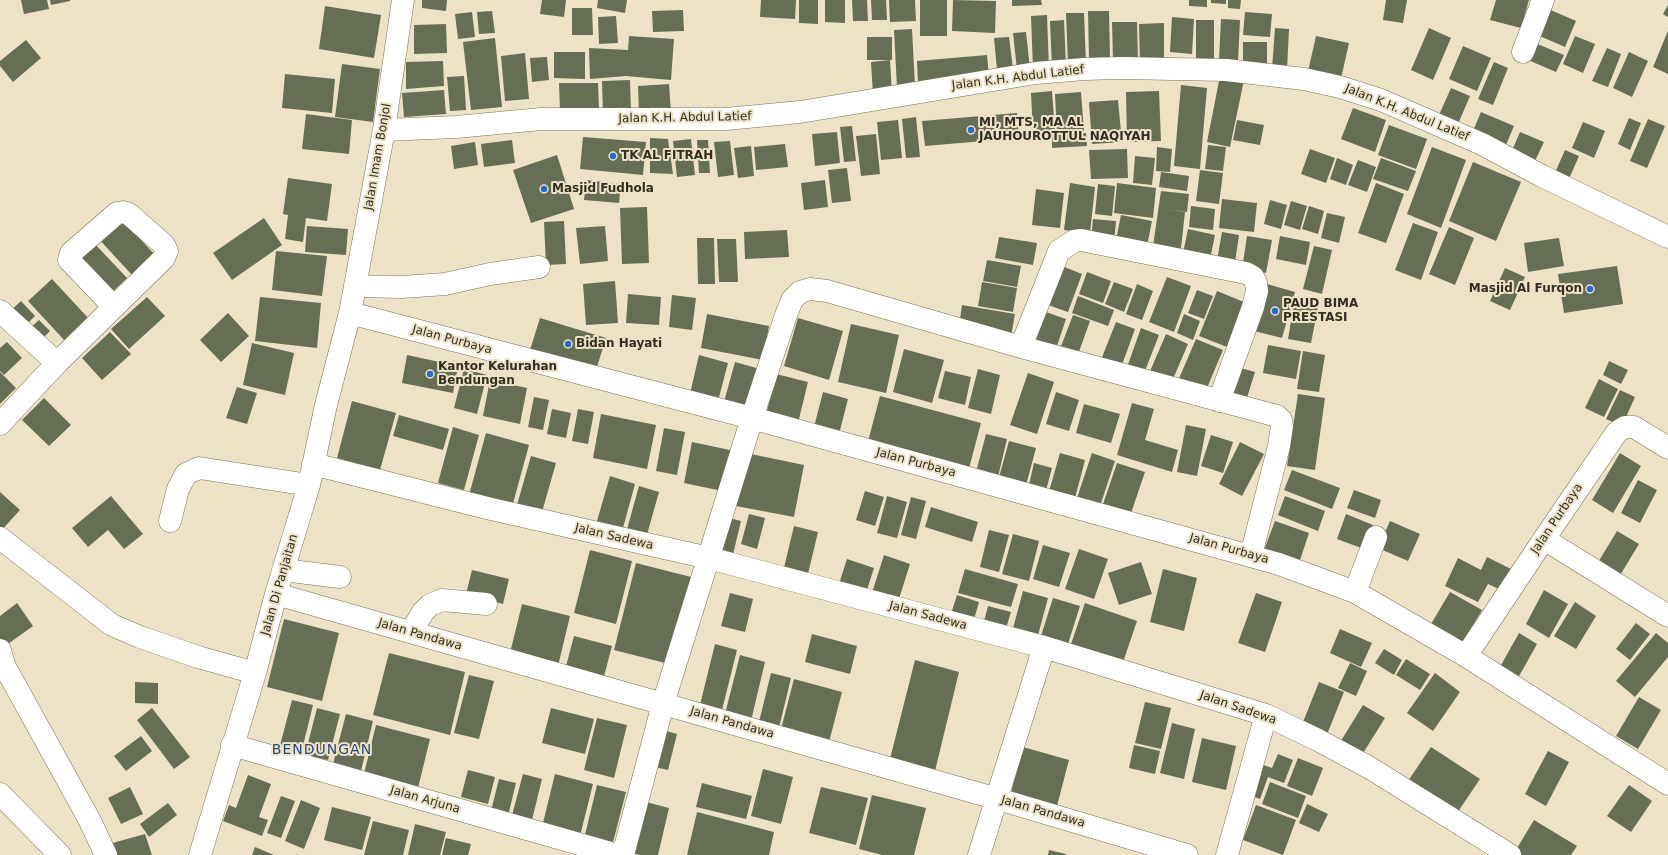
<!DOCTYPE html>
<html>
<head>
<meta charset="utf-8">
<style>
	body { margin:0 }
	canvas { display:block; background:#ede2c5 }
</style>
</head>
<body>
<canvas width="1668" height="855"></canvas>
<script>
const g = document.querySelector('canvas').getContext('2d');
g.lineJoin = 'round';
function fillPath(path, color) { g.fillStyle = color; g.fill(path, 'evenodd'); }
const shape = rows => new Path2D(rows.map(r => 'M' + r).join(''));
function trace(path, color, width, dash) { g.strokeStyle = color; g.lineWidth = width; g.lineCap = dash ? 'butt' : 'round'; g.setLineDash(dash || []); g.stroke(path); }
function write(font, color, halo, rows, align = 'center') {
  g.font = font + ' "DejaVu Sans",sans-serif'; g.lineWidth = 4; g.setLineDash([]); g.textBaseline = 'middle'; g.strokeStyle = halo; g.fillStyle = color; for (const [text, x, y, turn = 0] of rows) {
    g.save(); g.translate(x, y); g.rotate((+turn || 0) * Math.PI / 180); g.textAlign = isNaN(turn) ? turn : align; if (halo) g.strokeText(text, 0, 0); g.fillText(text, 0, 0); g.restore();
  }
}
fillPath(shape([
	[21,0,47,0,49,9,24,14],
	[50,0,70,0,70,1,51,5],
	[422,0,447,0,446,11,422,8],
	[542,0,566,0,564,17,540,14],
	[598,0,627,0,625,13,597,8],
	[761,0,796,0,795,19,760,17],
	[799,0,818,0,818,24,799,23],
	[825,0,845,0,845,23,825,22],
	[852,0,867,0,868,21,853,21],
	[871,0,886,0,887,20,872,20],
	[889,0,915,0,916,21,890,22],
	[920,0,947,0,947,36,920,36],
	[953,0,996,1,995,33,952,31],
	[1012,0,1041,0,1042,5,1012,6],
	[1189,0,1207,0,1207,7,1189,6],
	[1211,0,1226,0,1226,4,1211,3],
	[1228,0,1241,0,1240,9,1228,8],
	[1386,0,1407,0,1403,23,1383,20],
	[1496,0,1529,0,1521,28,1490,20],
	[1668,5,1668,17,1663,14],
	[325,6,381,15,374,58,319,49],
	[572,8,592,8,593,35,572,35],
	[1546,8,1576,21,1565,47,1535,34],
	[683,10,684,31,653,32,652,11],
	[492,11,495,33,479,34,477,12],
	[1088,11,1109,11,1110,58,1089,59],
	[472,12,475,37,458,39,455,14],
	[1245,12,1272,14,1270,37,1243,35],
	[1066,13,1084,13,1086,64,1068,64],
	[1047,15,1049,70,1033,70,1031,16],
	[616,16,618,43,599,44,598,17],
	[1172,17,1194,19,1192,54,1170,52],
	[1221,19,1240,20,1238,61,1219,60],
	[1064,20,1066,66,1052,67,1050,21],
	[1196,20,1214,20,1214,63,1196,63],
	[1112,22,1137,22,1138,61,1113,61],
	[1164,23,1164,65,1140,65,1139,24],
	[446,24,447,53,414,54,414,25],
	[1275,28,1289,29,1287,70,1272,69],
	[1429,28,1451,38,1433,80,1411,70],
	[912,29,915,86,897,87,894,30],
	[1668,31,1668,74,1653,67],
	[1026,32,1030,69,1017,70,1013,33],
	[629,36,674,39,671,80,626,76,590,79,589,48,628,50],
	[1316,36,1349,43,1340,83,1307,76],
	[1575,36,1595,44,1583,73,1563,64],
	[867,37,892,37,892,60,867,60],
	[1009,37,1013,69,997,70,994,38],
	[495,38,502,107,471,110,463,42],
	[26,40,41,58,13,82,0,66,0,61],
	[1243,42,1267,42,1267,68,1243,67],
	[1535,43,1564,55,1556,72,1528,60],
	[1463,46,1491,58,1477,91,1449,79],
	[1607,48,1621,54,1608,87,1592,81],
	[554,52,585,52,585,79,554,78],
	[1629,52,1648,61,1632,97,1613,88],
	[525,53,529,99,505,101,501,56],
	[987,55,989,77,918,83,917,61],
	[547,57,549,80,532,82,530,58],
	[890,60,892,94,873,95,871,62],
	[443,61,444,86,406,89,406,62],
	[1494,62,1508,68,1493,105,1478,99],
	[342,64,380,69,373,122,335,117],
	[285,74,335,79,332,113,282,108],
	[464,76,466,110,450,111,447,77],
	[1220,76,1244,80,1230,147,1207,142],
	[630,80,631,113,603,114,602,81],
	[559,83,598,83,599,110,560,111],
	[669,84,671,113,639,114,638,86],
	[1181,85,1207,88,1200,169,1174,166],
	[1451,88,1470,96,1458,124,1439,115],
	[444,90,446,114,404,117,402,93],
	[1052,91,1055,131,1033,132,1031,93],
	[1159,91,1161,141,1127,142,1126,92],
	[1081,92,1084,131,1057,133,1055,94],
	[1118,100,1122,142,1092,144,1089,102],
	[1353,108,1386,120,1375,152,1341,139],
	[1481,112,1514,126,1506,145,1473,131],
	[1017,113,1019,138,925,146,922,121],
	[306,114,352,120,349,154,302,149],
	[916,117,920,157,906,158,902,119],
	[1629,118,1641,123,1630,150,1618,144],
	[1648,119,1665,126,1647,168,1630,161],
	[898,120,902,158,881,160,877,122],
	[1237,120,1264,125,1260,145,1233,140],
	[1583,122,1605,131,1594,158,1572,148],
	[1389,125,1427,139,1416,169,1378,155],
	[852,126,856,161,844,162,840,127],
	[837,132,840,163,815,166,812,134],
	[1520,132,1544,142,1534,163,1511,153],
	[1086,133,1087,146,1052,148,1052,135],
	[876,134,880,174,861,176,856,136],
	[583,137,646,142,643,175,580,169],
	[650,138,668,139,673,174,650,173],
	[691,139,695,175,677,177,673,141],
	[512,140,515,163,484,167,481,144],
	[697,140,708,140,710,173,699,173],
	[730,141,734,175,718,177,714,142],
	[475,142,478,165,454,169,451,146],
	[785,144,788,167,756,170,754,147],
	[1208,145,1226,147,1223,171,1205,169],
	[751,146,754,176,738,178,734,148],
	[1157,147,1172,149,1170,172,1156,171],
	[1432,147,1466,160,1441,228,1407,214],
	[1127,149,1128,178,1091,179,1089,150],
	[1310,149,1335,158,1326,183,1301,174],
	[1565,150,1579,156,1568,181,1554,175],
	[557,155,574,209,531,223,513,170],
	[1135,156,1155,158,1152,185,1133,183],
	[1337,158,1353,165,1346,185,1330,179],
	[1381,158,1416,171,1408,191,1373,179],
	[1358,160,1376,167,1367,192,1348,185],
	[1473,162,1521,182,1496,241,1449,221],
	[847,168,851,201,832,203,828,170],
	[1200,170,1223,173,1219,204,1196,201],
	[1161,172,1189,176,1187,191,1159,187],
	[288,178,332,184,327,221,306,218,303,242,285,239,288,215,283,214],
	[586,180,621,184,619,203,584,200],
	[825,180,828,207,804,210,801,183],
	[1070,183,1095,187,1090,233,1064,230],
	[1117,183,1156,188,1153,218,1114,213],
	[1376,183,1404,194,1386,243,1358,233],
	[1098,184,1115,186,1112,216,1095,214],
	[1036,189,1064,193,1060,228,1032,225],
	[1161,191,1189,194,1187,212,1167,209,1185,212,1180,257,1152,253],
	[1222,199,1257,203,1254,232,1219,228],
	[1270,200,1287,205,1281,229,1264,224],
	[1291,201,1307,206,1300,230,1284,225],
	[1191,206,1215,209,1213,230,1189,227],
	[1309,206,1324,211,1318,234,1302,229],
	[647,207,649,263,622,264,620,208],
	[1327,213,1345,217,1339,243,1321,238],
	[1121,215,1152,221,1146,251,1115,245],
	[119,216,154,254,132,275,97,237],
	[264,218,282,245,232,280,213,253],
	[1093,219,1116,221,1114,242,1091,240],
	[564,221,566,264,546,265,544,222],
	[1413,223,1438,232,1421,280,1395,270],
	[307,226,348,229,346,255,305,252],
	[605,226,608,261,580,264,576,228],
	[1449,227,1474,238,1455,285,1429,274],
	[1188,229,1215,235,1209,264,1182,258],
	[787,230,789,257,745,259,744,232],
	[1222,232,1239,235,1234,269,1216,266],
	[1247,236,1272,240,1266,273,1242,269],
	[1280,236,1310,242,1306,265,1276,259],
	[999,237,1037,243,1033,265,995,258],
	[697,238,714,238,715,284,698,284],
	[1559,238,1564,266,1528,272,1524,243],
	[717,239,736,239,738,282,719,282],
	[93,242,127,278,108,296,74,260],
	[1314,246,1332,250,1322,294,1303,289],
	[276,251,327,256,322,296,272,290],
	[987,260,1021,266,1017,287,983,281],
	[1062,266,1082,274,1068,312,1048,305],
	[1617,266,1623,304,1564,313,1558,274],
	[1505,268,1525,277,1510,310,1490,301],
	[1087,272,1111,281,1103,303,1079,294],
	[1167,277,1191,286,1174,332,1149,322],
	[52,279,90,320,66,342,28,301],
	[615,281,618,323,586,325,583,284],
	[982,282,1017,288,1013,312,978,306],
	[1114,282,1133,289,1124,312,1105,304],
	[1137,284,1153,291,1142,320,1126,314],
	[1267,284,1295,292,1282,338,1254,331],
	[1197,290,1213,296,1204,319,1188,313],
	[1217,291,1244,302,1227,347,1199,336],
	[628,294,661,297,659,325,626,323],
	[672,295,696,298,692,330,669,327],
	[1078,296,1114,310,1108,326,1072,313],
	[147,297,165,316,129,349,111,329],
	[260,297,321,303,317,348,255,341],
	[1295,297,1319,302,1311,343,1288,339],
	[21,301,35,316,23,328,8,313],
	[962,305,1015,314,1011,336,959,326],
	[1043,311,1066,319,1054,355,1031,348],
	[228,313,249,336,221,362,200,340],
	[707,314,769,326,763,360,701,348],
	[1184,314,1200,321,1193,340,1177,333],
	[1073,315,1090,321,1076,360,1058,354],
	[540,318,606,338,596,370,530,350],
	[798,318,843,331,829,380,784,366],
	[39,320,50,331,40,341,28,330],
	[1116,322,1135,329,1119,373,1099,365],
	[851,324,899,335,886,393,838,382],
	[1141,328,1159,335,1143,376,1126,370],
	[110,332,131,354,102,380,82,358],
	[1166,334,1188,344,1170,386,1148,376],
	[1196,339,1223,350,1204,395,1177,383],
	[7,342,22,358,4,375,0,371,0,348],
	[252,343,294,353,285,395,243,385],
	[1268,345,1301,351,1296,379,1263,373],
	[904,349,944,360,932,403,893,392],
	[1303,351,1325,355,1319,392,1297,389],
	[407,355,458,366,453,393,402,383],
	[699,355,728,363,717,405,689,398],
	[1609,361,1628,370,1621,384,1603,375],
	[735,362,760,369,750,409,724,402],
	[1237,367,1255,372,1245,404,1227,398],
	[464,369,487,375,477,414,454,408],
	[978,369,1000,375,991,414,968,408],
	[945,371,971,377,965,405,938,398],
	[0,372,16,388,0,404],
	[1028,373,1054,382,1037,434,1010,425],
	[776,374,808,382,797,427,765,419],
	[1599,379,1618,389,1604,417,1585,408],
	[490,380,527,388,520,424,483,416],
	[237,387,257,393,247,424,226,418],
	[1620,390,1635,397,1622,426,1606,419],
	[823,392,848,399,838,438,813,431],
	[1056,392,1079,400,1069,431,1046,424],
	[1298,394,1325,398,1315,470,1287,466],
	[880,396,981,423,967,476,866,449],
	[534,397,549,400,543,430,528,427],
	[44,398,71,425,49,446,22,420],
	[352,401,396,413,380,470,337,458],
	[1132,403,1154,409,1145,440,1178,450,1172,472,1117,455],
	[1084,404,1120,414,1111,443,1076,433],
	[552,409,571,413,566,438,547,434],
	[578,409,594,412,588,444,572,441],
	[601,414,656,425,647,469,593,458],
	[399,415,449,429,443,450,393,436],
	[1186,425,1206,429,1197,476,1177,472],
	[453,427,479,435,464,490,438,483],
	[664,428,685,432,677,475,656,471],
	[486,433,529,445,512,507,469,495],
	[986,434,1007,439,997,481,975,476],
	[1211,435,1233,442,1223,473,1201,466],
	[1009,441,1036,448,1025,489,998,481],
	[692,442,730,450,722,491,684,483],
	[1240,442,1264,454,1242,496,1219,484],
	[746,453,804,465,794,517,736,506],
	[1060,453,1085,460,1074,502,1048,495],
	[1092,453,1115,461,1099,509,1076,501],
	[1620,453,1641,466,1613,513,1592,500],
	[531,456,556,463,542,512,517,505],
	[1034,463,1052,468,1045,494,1028,489],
	[1117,463,1145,472,1129,519,1101,510],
	[1292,470,1340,488,1332,509,1284,490],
	[610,476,635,484,623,528,597,521],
	[1638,480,1657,490,1640,523,1621,513],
	[639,486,659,492,646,538,626,533],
	[1354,490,1381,500,1375,518,1347,508],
	[865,491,884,497,875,526,856,520],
	[0,492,20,510,0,532],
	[111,496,143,534,124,549,108,530,88,547,72,528],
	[887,496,907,502,897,538,877,533],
	[1285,496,1325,511,1318,531,1278,515],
	[911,497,926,501,916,539,901,535],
	[931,507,978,522,972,542,925,527],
	[749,514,765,518,757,549,741,544],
	[1346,514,1373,525,1364,549,1337,539],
	[725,517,741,521,731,563,716,560],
	[1275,521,1309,533,1299,563,1264,550],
	[1390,521,1420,534,1408,561,1378,548],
	[794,526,818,532,806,582,782,576],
	[989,530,1009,535,999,572,980,567],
	[1617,531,1639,544,1619,577,1597,564],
	[1013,534,1039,541,1029,581,1002,574],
	[1043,545,1070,553,1059,587,1033,579],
	[1079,549,1108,559,1094,599,1065,589],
	[590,550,632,561,616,624,574,613],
	[884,555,910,564,897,605,871,596],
	[1487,557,1513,570,1503,591,1488,584,1478,602,1445,586,1458,558,1481,570],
	[847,559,874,568,864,599,837,590],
	[1141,562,1152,594,1119,605,1108,573],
	[636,563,691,577,669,664,614,650],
	[965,569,1018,584,1011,607,958,593],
	[1163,569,1197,578,1184,631,1150,622],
	[472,570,509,579,503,604,466,594],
	[1544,590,1568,604,1549,638,1526,624],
	[1023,591,1048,598,1037,639,1012,632],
	[1450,592,1482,610,1463,642,1431,624],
	[730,593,753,599,745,632,721,626],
	[1256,593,1282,602,1265,652,1238,643],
	[957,595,979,602,972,626,949,620],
	[1053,598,1080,606,1067,647,1040,639],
	[1575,602,1596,616,1576,649,1554,636],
	[17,603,33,626,5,646,0,640,0,616],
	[1085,603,1137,621,1122,665,1070,647],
	[522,604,570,616,558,666,510,653],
	[988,606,1011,612,1004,635,982,629],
	[284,619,339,633,322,701,267,687],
	[1636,623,1650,634,1630,660,1616,649],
	[1340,629,1372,643,1361,667,1330,653],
	[1519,633,1537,644,1518,678,1500,667],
	[1656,633,1668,643,1668,657,1635,697,1616,681],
	[812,634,857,646,850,674,805,662],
	[574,636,612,646,603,680,565,670],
	[715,644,737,650,720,718,698,713],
	[1384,649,1402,660,1394,675,1375,663],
	[389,653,465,672,450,735,373,715],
	[740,655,765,662,750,725,724,718],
	[1406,659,1430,674,1420,690,1396,675],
	[915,660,959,672,935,771,890,759],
	[1350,663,1367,671,1356,696,1338,688],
	[771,673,791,678,779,728,759,722],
	[1435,673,1460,692,1433,731,1407,713],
	[469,675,494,681,479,739,454,733],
	[794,679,842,692,828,746,780,733],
	[135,682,158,683,158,704,135,703],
	[1319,682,1344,692,1326,737,1301,727],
	[1639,697,1661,710,1638,749,1616,736],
	[292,700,313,705,300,758,278,753],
	[1145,702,1171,708,1161,749,1135,743],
	[1363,705,1385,718,1360,758,1339,744],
	[152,708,190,757,174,769,137,720],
	[317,708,340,714,328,760,305,755],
	[551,708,594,719,585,754,542,743],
	[346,714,373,721,361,771,333,764],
	[597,718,627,725,614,778,584,770],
	[1172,723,1195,729,1184,779,1160,773],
	[376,725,430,739,417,792,363,778],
	[659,729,677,734,668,770,650,766],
	[141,736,152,751,126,771,114,756],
	[1202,738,1236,746,1226,790,1192,782],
	[1134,745,1160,751,1155,774,1129,768],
	[1023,747,1069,760,1057,806,1011,793],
	[1431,747,1480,779,1455,816,1406,784],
	[1548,751,1569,762,1546,806,1525,794],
	[1278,754,1293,760,1284,783,1268,777,1260,799,1246,794,1258,763,1272,768],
	[1298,758,1323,768,1312,796,1287,786],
	[763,769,793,777,781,824,751,816],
	[468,770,495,777,488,804,461,797],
	[523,774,542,779,531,824,511,819],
	[555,774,593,784,580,836,542,827],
	[248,775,271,784,259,817,268,820,262,836,223,821,229,805,236,808],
	[499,779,516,783,507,820,490,815],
	[1270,782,1306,796,1298,818,1262,804],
	[702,783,752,796,746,819,696,807],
	[597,785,626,792,612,846,584,839],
	[1629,785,1652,801,1631,832,1607,816],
	[130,787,143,814,121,824,108,798],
	[821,787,868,798,856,845,809,833],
	[872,795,926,808,914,855,882,855,859,849],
	[281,796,295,801,281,838,267,833],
	[301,800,320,808,304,849,285,841],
	[642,801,669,808,658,855,640,855,629,852],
	[168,803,177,815,149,837,140,824],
	[1307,804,1328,814,1319,832,1299,823],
	[1256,805,1296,820,1283,855,1243,840],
	[332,807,371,817,362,850,324,840],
	[697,812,774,832,769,855,687,855],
	[1534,820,1577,846,1571,855,1517,855,1514,853],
	[373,821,409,830,403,855,364,855],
	[415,824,446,832,440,855,408,855],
	[145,834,152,855,113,855,109,844],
	[446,838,471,844,468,855,442,855],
	[255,847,274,855,252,855],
	[1049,850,1066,854,1066,855,1048,855]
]), '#666f55');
const minor = shape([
	[1523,52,1543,0],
	[384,130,456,127,541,119,726,119,800,112,1036,73,1084,69,1121,68,1226,70,1304,79,1340,87,1381,100,1482,144,1542,176,1668,237],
	[355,286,402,287,445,284,490,274,539,267],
	[0,311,57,363],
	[350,313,752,418,1279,564,1355,592,1466,656,1668,784],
	[1021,347,1059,251,1074,241,1081,240,1246,273,1253,277,1256,283,1257,291,1253,307,1219,401],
	[0,424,57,363,164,258,167,251,164,245,129,214,123,212,117,213,71,253,69,260,113,306],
	[313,464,491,509,709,558,1044,647,1266,715,1318,740,1370,768,1510,855],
	[170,521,178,489,186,474,199,468,309,485],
	[0,538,112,625,140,637,198,657,255,673],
	[1544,539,1668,616],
	[283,570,340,577],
	[1355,592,1376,537],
	[276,594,998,799,1187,855],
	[411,632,423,612,430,605,442,600,486,604],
	[0,650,4,665,89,819,106,855],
	[1466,656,1544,539,1617,432,1625,427,1634,427,1668,448],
	[232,745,618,855],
	[0,794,60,855],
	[200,855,255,673,276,594,309,485,326,405,350,313,384,130,403,0],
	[623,855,663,704,752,418,786,315,792,300,800,292,810,289,827,291,1021,347,1277,416,1281,420,1282,426,1279,446,1251,555],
	[979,855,1044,647],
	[1227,855,1266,715]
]);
trace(minor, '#7b7158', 23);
trace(minor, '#fff', 22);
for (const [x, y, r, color] of [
	[971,130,4,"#2b69d6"],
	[613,156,4,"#2b69d6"],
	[544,189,4,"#2b69d6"],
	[1590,289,4,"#2b69d6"],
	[1275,311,4,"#2b69d6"],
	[568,344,4,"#2b69d6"],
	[430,374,4,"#2b69d6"]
]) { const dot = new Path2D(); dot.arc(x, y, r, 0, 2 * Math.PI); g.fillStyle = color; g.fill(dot); trace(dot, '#ede2c5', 1.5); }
write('12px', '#322e23', '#ede2c5', [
	["Jalan K.H. Abdul Latief",1018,78,-7],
	["Jalan K.H. Abdul Latief",1407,113,22],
	["Jalan K.H. Abdul Latief",685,118,-1],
	["Jalan Imam Bonjol",378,157,-80],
	["Jalan Purbaya",452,340,15],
	["Jalan Purbaya",916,463,15],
	["Jalan Purbaya",1557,519,-56],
	["Jalan Sadewa",614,537,13],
	["Jalan Purbaya",1229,549,16],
	["Jalan Di Panjaitan",280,585,-74],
	["Jalan Sadewa",928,616,15],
	["Jalan Pandawa",420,635,16],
	["Jalan Sadewa",1238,708,19],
	["Jalan Pandawa",732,723,16],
	["Jalan Arjuna",425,800,16],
	["Jalan Pandawa",1043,812,16]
]);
write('bold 12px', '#322e23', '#ede2c5', [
	["MI, MTS, MA AL",979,123],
	["JAUHOUROTTUL NAQIYAH",979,137],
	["TK AL FITRAH",621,156],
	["Masjid Fudhola",552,189],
	["Masjid Al Furqon",1582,289,"right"],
	["PAUD BIMA",1283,304],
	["PRESTASI",1283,318],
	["Bidan Hayati",576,344],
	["Kantor Kelurahan",438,367],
	["Bendungan",438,381]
], 'left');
g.letterSpacing = '1px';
write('14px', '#294980', '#ede2c5', [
	["BENDUNGAN",322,750]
]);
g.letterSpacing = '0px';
</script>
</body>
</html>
